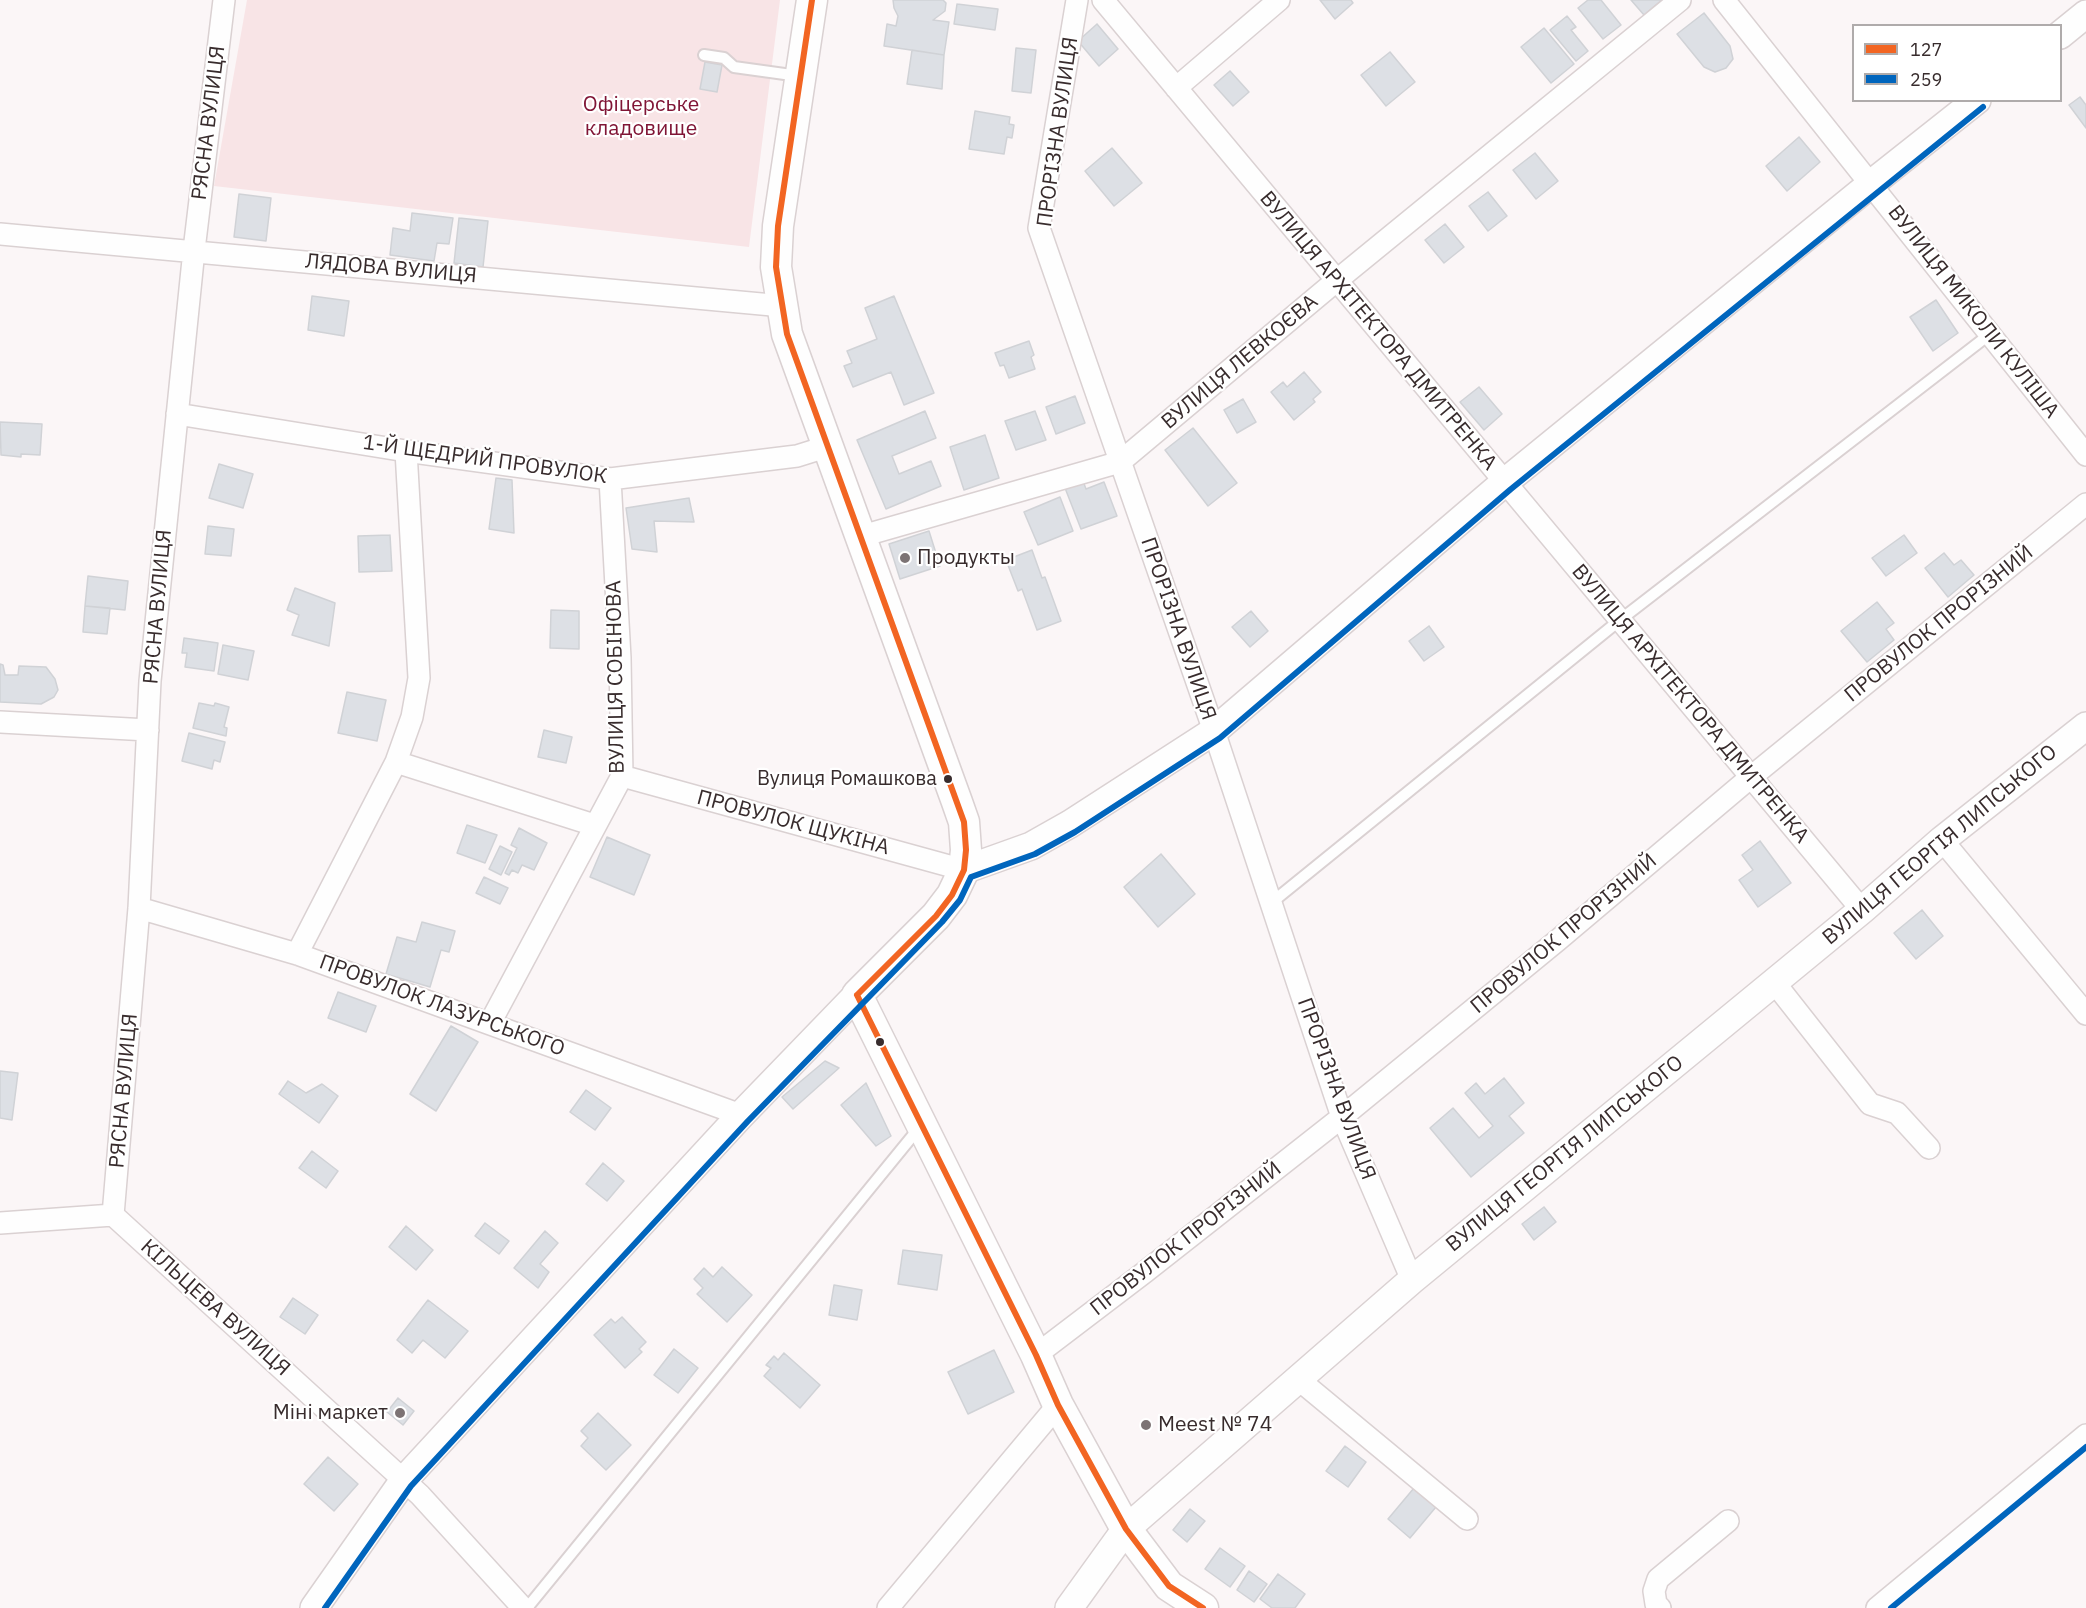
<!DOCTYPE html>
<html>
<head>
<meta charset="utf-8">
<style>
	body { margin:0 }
	#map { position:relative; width:2086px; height:1608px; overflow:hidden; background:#fbf6f7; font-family:"IBM Plex Sans",sans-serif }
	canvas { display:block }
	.legend { position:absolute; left:1852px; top:24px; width:210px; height:78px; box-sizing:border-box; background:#fff; border:2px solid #afabab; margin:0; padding:8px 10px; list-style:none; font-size:18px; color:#382c2d }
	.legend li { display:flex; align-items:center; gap:12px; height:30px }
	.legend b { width:30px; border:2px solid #afabab }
</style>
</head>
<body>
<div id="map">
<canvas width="2086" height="1608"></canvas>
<ul class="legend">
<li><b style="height:8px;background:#f26522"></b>127</li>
<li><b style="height:8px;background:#0065bd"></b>259</li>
</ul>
</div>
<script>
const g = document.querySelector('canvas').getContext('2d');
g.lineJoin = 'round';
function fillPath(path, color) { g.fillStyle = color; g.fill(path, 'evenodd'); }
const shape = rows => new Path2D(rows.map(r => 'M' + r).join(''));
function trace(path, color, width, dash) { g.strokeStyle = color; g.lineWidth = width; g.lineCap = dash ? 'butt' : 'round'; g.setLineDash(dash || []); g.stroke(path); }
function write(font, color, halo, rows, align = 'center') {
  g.font = font + ' "IBM Plex Sans",sans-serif'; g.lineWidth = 4.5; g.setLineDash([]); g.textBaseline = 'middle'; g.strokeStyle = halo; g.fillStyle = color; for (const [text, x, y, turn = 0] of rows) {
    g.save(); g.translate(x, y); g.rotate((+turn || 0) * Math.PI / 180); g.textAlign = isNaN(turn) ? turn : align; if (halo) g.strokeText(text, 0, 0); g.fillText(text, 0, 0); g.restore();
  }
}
fillPath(shape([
	[247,0,780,0,749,247,214,186]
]), '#f8e4e6');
const building = shape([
	[893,0,943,0,946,3,945,11,933,20,949,22,944,55,884,46,887,24,896,26,898,16,894,8,893,0],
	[1320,0,1351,0,1353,3,1335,19,1320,0],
	[1588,0,1601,0,1621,25,1603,39,1578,8,1588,0],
	[1631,0,1662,0,1644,15,1631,0],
	[957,4,998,9,995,30,954,24,957,4],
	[1704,13,1730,46,1733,59,1726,68,1715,72,1704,67,1677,34,1704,13],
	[1567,16,1576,27,1571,30,1588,51,1576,61,1550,30,1567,16],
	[1097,24,1118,49,1099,66,1078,41,1097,24],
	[1544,28,1574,64,1551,83,1521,47,1544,28],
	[1016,48,1036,50,1031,93,1012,91,1016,48],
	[912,50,944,55,942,89,907,84,912,50],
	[1390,52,1415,82,1386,106,1361,75,1390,52],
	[705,62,722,65,717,92,700,89,705,62],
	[1230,71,1249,92,1233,106,1214,85,1230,71],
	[2080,97,2086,105,2086,128,2069,105,2080,97],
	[975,111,1010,117,1009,124,1014,125,1012,138,1007,137,1004,154,969,149,975,111],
	[1799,137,1820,162,1787,191,1766,166,1799,137],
	[1112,148,1142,183,1114,206,1085,171,1112,148],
	[1535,153,1558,181,1536,199,1513,170,1535,153],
	[1488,192,1507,216,1488,231,1469,206,1488,192],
	[239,194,271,198,266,241,234,237,239,194],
	[412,213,453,218,449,244,437,243,434,261,390,255,393,228,410,231,412,213],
	[459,218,488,221,483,267,454,263,459,218],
	[1445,224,1464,247,1444,263,1425,240,1445,224],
	[312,296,349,301,344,336,308,330,312,296],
	[894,296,934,393,904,405,891,372,853,387,844,366,852,363,847,351,877,339,865,308,894,296],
	[1936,300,1958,333,1933,351,1910,317,1936,300],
	[1029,341,1034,355,1031,357,1035,369,1009,378,1004,365,1000,366,995,353,1029,341],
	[1304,372,1321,392,1313,399,1315,402,1294,420,1271,392,1283,382,1287,387,1304,372],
	[1479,387,1502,414,1484,430,1460,402,1479,387],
	[1075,396,1085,423,1056,434,1046,407,1075,396],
	[1243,399,1256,422,1237,433,1224,410,1243,399],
	[925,411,936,438,892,456,899,474,931,461,941,486,886,509,857,440,925,411],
	[1035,411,1046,440,1016,450,1005,421,1035,411],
	[0,422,42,424,40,455,21,454,21,457,1,455,0,422],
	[1193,428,1237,483,1208,506,1165,450,1193,428],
	[985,435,999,478,964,490,950,447,985,435],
	[219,464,253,474,243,508,209,498,219,464],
	[496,478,512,480,514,533,489,529,496,478],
	[1083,481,1086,489,1104,482,1117,516,1081,529,1065,488,1083,481],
	[1060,497,1073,531,1038,545,1024,512,1060,497],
	[689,498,694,522,654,521,657,552,632,549,626,508,689,498],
	[208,526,234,529,231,556,205,554,208,526],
	[929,531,940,566,900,579,889,544,929,531],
	[390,535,392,571,359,572,358,536,390,535],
	[1904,535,1917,553,1886,576,1872,558,1904,535],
	[1032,550,1042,578,1045,577,1061,621,1037,630,1022,589,1018,591,1006,560,1032,550],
	[1944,553,1954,565,1961,560,1974,575,1948,597,1925,568,1944,553],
	[88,576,128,581,125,610,85,606,88,576],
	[295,588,335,603,329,646,292,635,299,615,287,610,295,588],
	[1877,602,1894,623,1886,629,1894,640,1867,662,1841,631,1877,602],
	[85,606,110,608,107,634,83,632,85,606],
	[551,610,579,611,579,649,550,648,551,610],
	[1251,611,1268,631,1250,647,1232,627,1251,611],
	[1429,626,1444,647,1424,661,1409,641,1429,626],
	[184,638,218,643,214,671,185,667,187,653,182,653,184,638],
	[223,645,254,651,248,680,218,674,223,645],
	[0,664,3,665,5,675,18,675,19,666,46,667,55,679,58,690,54,697,41,704,0,702,0,664],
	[347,692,386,700,377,741,338,733,347,692],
	[199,703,214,706,215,703,229,707,224,727,227,728,226,736,193,728,199,703],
	[544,730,572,737,566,763,538,757,544,730],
	[189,733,225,742,220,762,214,760,212,769,182,761,189,733],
	[467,825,497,835,485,863,457,853,467,825],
	[519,828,547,843,534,870,522,865,518,873,512,870,509,875,505,873,517,848,511,845,519,828],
	[607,837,650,855,634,895,590,877,607,837],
	[1760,841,1791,883,1758,907,1739,880,1753,870,1742,855,1760,841],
	[500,846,512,852,501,875,489,869,500,846],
	[1161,854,1195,894,1158,927,1124,887,1161,854],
	[484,877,508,888,500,904,476,893,484,877],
	[1922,910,1943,936,1916,959,1894,933,1922,910],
	[422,922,455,931,449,952,441,950,430,987,386,974,397,937,416,942,422,922],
	[338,992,376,1006,366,1032,328,1018,338,992],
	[451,1026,478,1042,436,1111,410,1094,451,1026],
	[825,1061,839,1068,793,1109,782,1097,825,1061],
	[0,1071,18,1073,12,1120,0,1118,0,1071],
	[1504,1078,1524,1103,1509,1116,1524,1133,1471,1177,1430,1128,1453,1108,1479,1138,1493,1126,1465,1093,1476,1083,1485,1094,1504,1078],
	[288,1081,306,1093,322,1084,338,1096,319,1123,279,1094,288,1081],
	[866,1083,891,1136,876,1146,841,1105,866,1083],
	[586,1090,611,1108,595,1130,570,1112,586,1090],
	[312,1151,338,1171,326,1188,299,1168,312,1151],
	[603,1163,624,1181,607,1201,586,1184,603,1163],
	[1544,1207,1556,1222,1534,1240,1522,1224,1544,1207],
	[485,1223,509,1241,499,1254,475,1236,485,1223],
	[406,1226,433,1250,416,1270,389,1247,406,1226],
	[545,1231,558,1243,540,1264,549,1272,538,1288,514,1268,545,1231],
	[903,1250,942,1255,937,1290,898,1284,903,1250],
	[722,1267,752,1295,727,1322,697,1294,703,1288,694,1279,704,1268,713,1277,722,1267],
	[834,1285,862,1290,857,1320,829,1315,834,1285],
	[293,1298,318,1315,305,1334,280,1317,293,1298],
	[428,1300,468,1331,445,1358,423,1340,412,1353,397,1340,428,1300],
	[622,1317,646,1342,639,1349,642,1352,625,1368,594,1335,611,1319,615,1323,622,1317],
	[674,1349,698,1368,678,1393,654,1375,674,1349],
	[994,1350,1014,1392,968,1414,948,1372,994,1350],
	[784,1353,820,1385,800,1408,764,1376,771,1368,766,1365,774,1356,778,1360,784,1353],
	[398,1398,414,1411,403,1425,387,1412,398,1398],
	[598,1413,631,1445,606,1470,581,1446,588,1438,581,1431,598,1413],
	[1345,1446,1366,1462,1348,1487,1326,1471,1345,1446],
	[328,1457,358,1484,334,1511,304,1484,328,1457],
	[1414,1488,1436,1507,1410,1538,1388,1519,1414,1488],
	[1190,1509,1205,1521,1187,1542,1173,1530,1190,1509],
	[1220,1548,1245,1566,1230,1587,1205,1569,1220,1548],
	[1249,1571,1267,1584,1254,1602,1237,1590,1249,1571],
	[1278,1574,1305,1594,1295,1608,1272,1608,1260,1599,1278,1574]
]);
fillPath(building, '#dde0e5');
trace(building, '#d0d2d6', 1.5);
const service = shape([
	[704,55,724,58,734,67,799,76],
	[1271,903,1620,620,1990,334],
	[527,1608,919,1128]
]);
const minor = shape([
	[1077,0,1039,228,1214,731,1342,1117,1412,1280],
	[1103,0,1862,910],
	[1724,0,2086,455],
	[1176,88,1279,0],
	[0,234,783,306],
	[177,414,406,451,610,479,797,456,829,446],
	[862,536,1120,462,1336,281,1680,0],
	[0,722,148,730],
	[396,762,594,825],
	[622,776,964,870],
	[1942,840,2086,1014],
	[139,908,297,954,741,1115],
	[297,954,396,762,412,717,419,678,406,451],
	[1774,982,1870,1104,1897,1113,1929,1148],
	[490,1023,622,776,620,658,610,479],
	[113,1215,139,908,150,681,194,250,224,0],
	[0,1223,113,1215,420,1495,523,1608],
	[1036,1355,1145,1272,1342,1117,1558,940,1751,777,2086,504],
	[1298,1379,1467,1519],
	[888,1608,1058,1405],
	[1660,1608,1656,1604,1654,1591,1658,1579,1728,1521],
	[1877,1608,2086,1435]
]);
const tertiary = shape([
	[2060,35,2086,14],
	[964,870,1031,846,1070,824,1214,731,1505,482,1871,184,1977,100],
	[314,1608,404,1480,741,1115,857,995],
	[1069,1608,1126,1529,1412,1280,1862,910,1942,840,2086,726]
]);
const secondary = shape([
	[812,0,778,226,776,267,787,334,957,802,964,822,966,850,964,870,952,895,936,916,857,995,1036,1355,1058,1405,1126,1529,1169,1586,1203,1608]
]);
trace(service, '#dad1d2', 14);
trace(minor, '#dad1d2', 24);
trace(tertiary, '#dad1d2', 30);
trace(secondary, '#dad1d2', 33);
trace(service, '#fefefe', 10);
trace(minor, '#fefefe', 21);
trace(tertiary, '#fefefe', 27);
trace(secondary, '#fefefe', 30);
trace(shape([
	[812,0,778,226,776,267,787,334,964,822,966,850,964,870,952,895,936,916,857,995],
	[857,995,1036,1355,1058,1405,1126,1529,1169,1586,1203,1608]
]), '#f26522', 6);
trace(shape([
	[325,1608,411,1486,748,1121,942,922,960,900,971,877,1035,854,1075,832,1220,738,1511,489,1983,107],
	[1891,1608,2086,1447]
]), '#0065bd', 6);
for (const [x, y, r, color] of [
	[905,558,6,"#7c7374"],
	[948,779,5,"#382c2d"],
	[880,1042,5,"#382c2d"],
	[400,1413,6,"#7c7374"],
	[1146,1425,6,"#7c7374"]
]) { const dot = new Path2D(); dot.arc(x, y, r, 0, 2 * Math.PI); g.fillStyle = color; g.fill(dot); trace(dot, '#fff', 2); }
write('20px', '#382c2d', '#fff', [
	["Вулиця Ромашкова",937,779]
], 'right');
write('21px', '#801536', '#fff', [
	["Офіцерське",641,105],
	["кладовище",641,129]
]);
write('21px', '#382c2d', '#fff', [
	["РЯСНА ВУЛИЦЯ",209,123,-83],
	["ПРОРІЗНА ВУЛИЦЯ",1058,132,-82],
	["ЛЯДОВА ВУЛИЦЯ",391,269,5],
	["ВУЛИЦЯ МИКОЛИ КУЛІША",1973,312,52],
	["ВУЛИЦЯ АРХІТЕКТОРА ДМИТРЕНКА",1378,331,50],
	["ВУЛИЦЯ ЛЕВКОЄВА",1240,362,-40],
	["1-Й ЩЕДРИЙ ПРОВУЛОК",485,460,8],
	["РЯСНА ВУЛИЦЯ",158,607,-85],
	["ПРОВУЛОК ПРОРІЗНИЙ",1939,624,-39],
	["ПРОРІЗНА ВУЛИЦЯ",1178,629,71],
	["ВУЛИЦЯ СОБІНОВА",616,677,-91],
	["ВУЛИЦЯ АРХІТЕКТОРА ДМИТРЕНКА",1690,704,50],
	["ПРОВУЛОК ЩУКІНА",793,823,15],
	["ВУЛИЦЯ ГЕОРГІЯ ЛИПСЬКОГО",1940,845,-40],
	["ПРОВУЛОК ПРОРІЗНИЙ",1564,934,-40],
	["ПРОВУЛОК ЛАЗУРСЬКОГО",442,1006,20],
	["ПРОРІЗНА ВУЛИЦЯ",1336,1089,70],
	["РЯСНА ВУЛИЦЯ",124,1091,-85],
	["ВУЛИЦЯ ГЕОРГІЯ ЛИПСЬКОГО",1565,1154,-39],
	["ПРОВУЛОК ПРОРІЗНИЙ",1186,1239,-38],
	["КІЛЬЦЕВА ВУЛИЦЯ",215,1308,42]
]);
write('21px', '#382c2d', '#fff', [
	["Продукты",917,558],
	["Міні маркет",388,1413,"right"],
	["Meest № 74",1158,1425]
], 'left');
</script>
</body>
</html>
